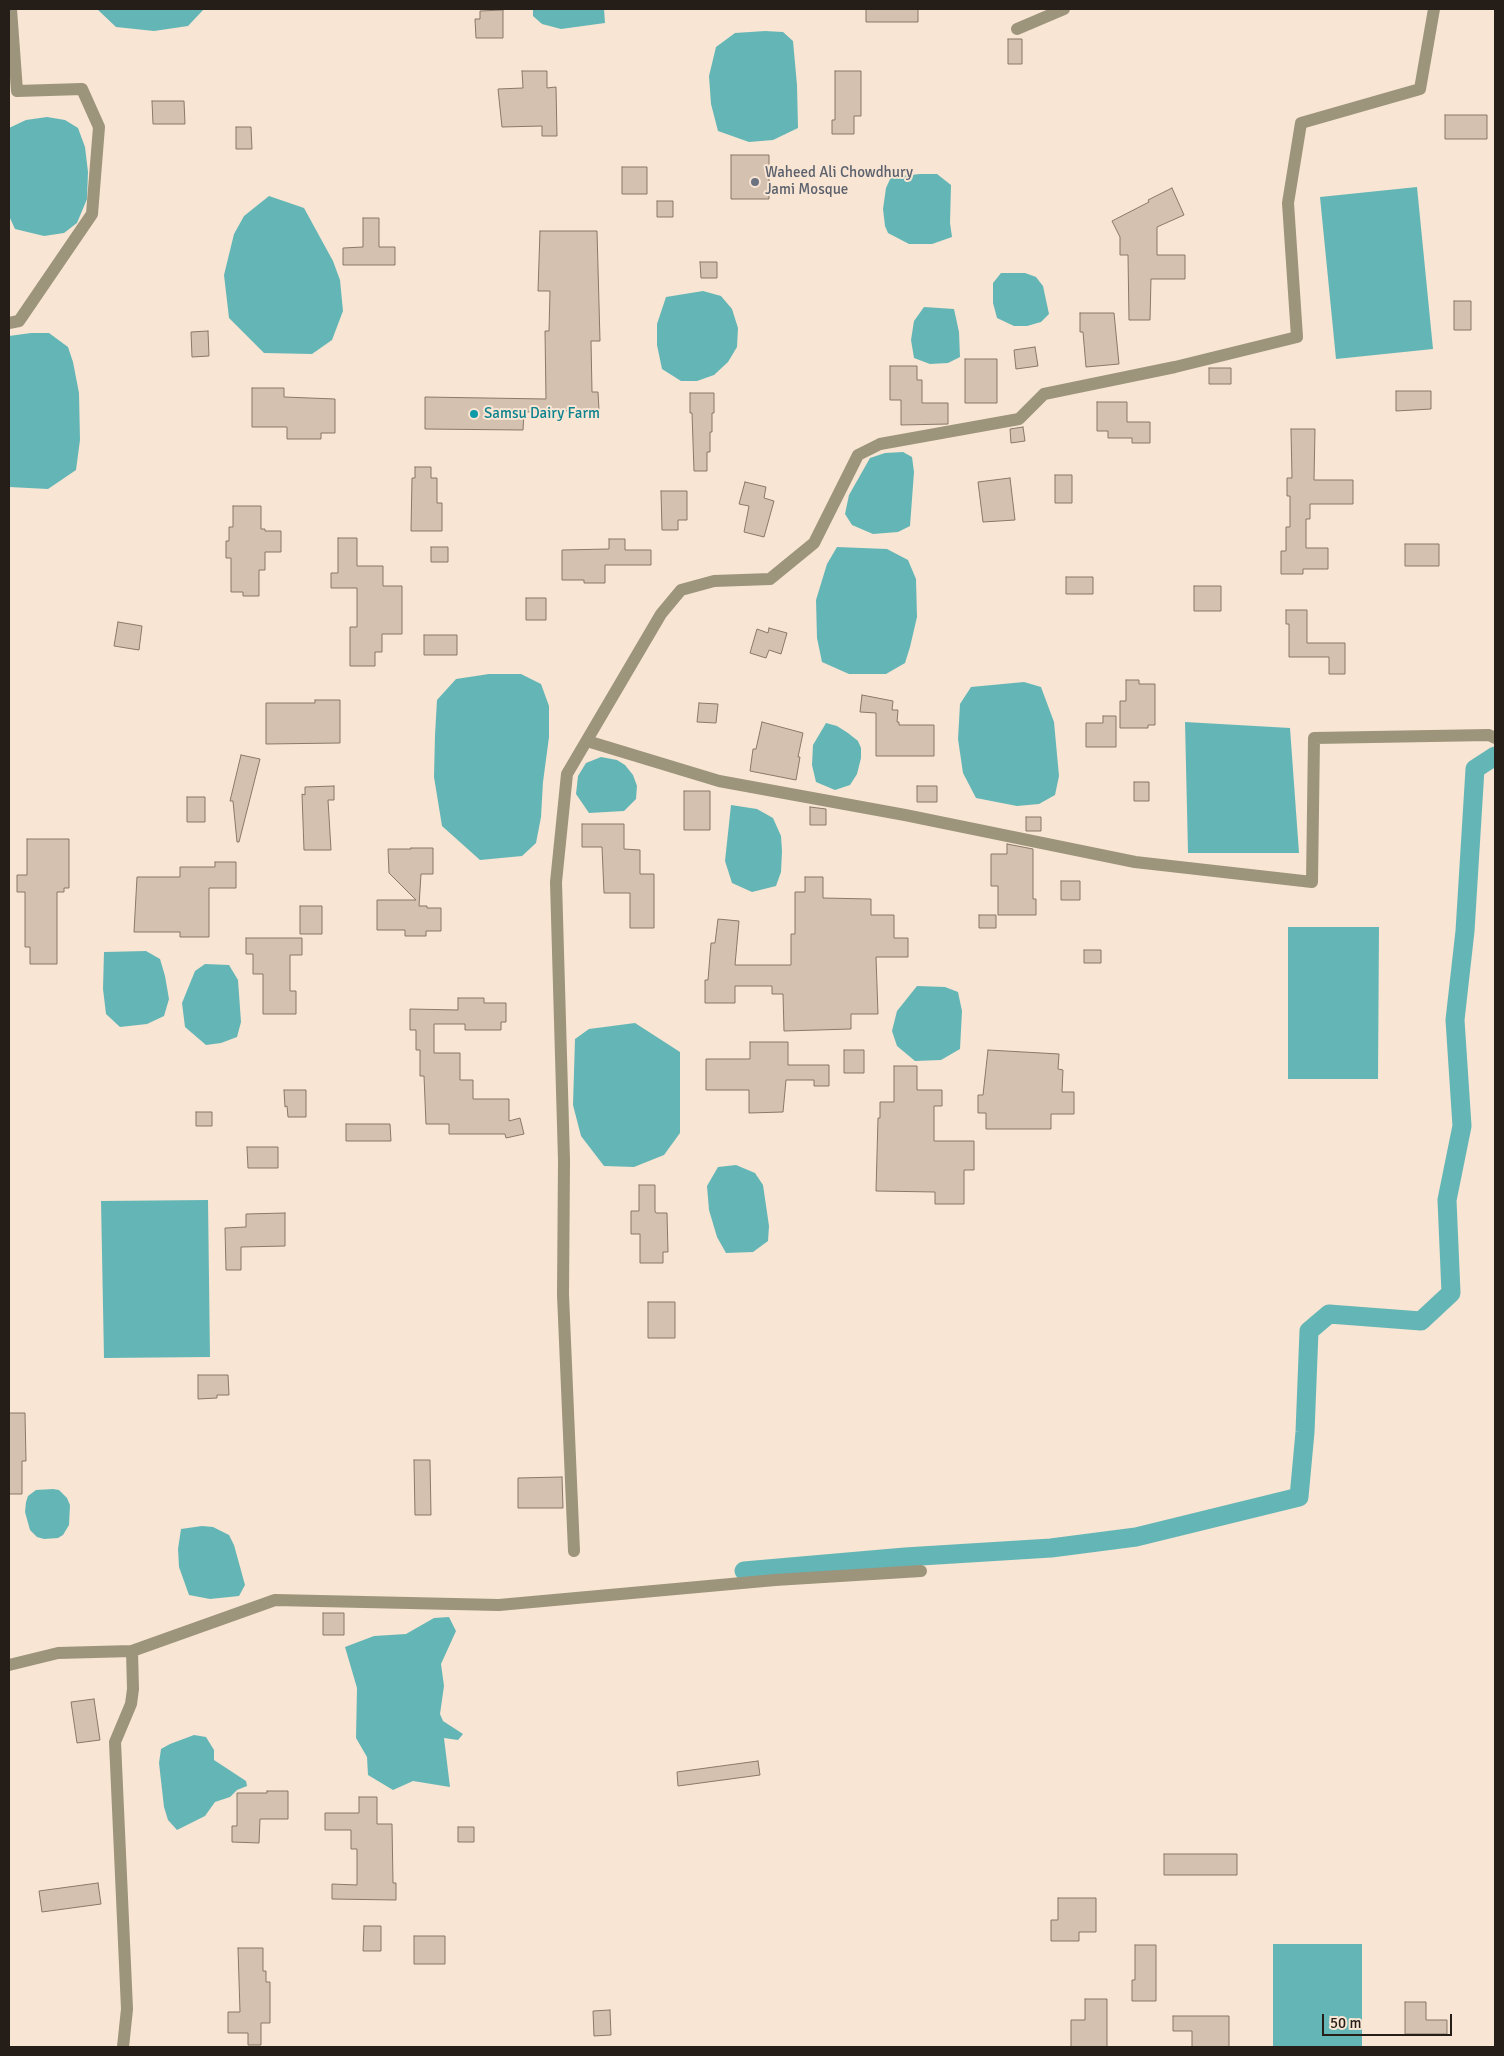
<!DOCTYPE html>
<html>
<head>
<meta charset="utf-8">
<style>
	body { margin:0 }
	#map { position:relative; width:1504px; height:2056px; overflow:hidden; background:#f8e5d3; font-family:Signika,sans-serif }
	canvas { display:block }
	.frame { position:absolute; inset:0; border:10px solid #251e18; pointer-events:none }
	.scale { position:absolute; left:1322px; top:2014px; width:130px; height:22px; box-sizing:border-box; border:2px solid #251e18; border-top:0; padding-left:6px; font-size:15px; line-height:18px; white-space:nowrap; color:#251e18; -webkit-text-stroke:4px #f8e5d3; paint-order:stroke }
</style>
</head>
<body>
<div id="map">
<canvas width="1504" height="2056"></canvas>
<div class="frame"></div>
<div class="scale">50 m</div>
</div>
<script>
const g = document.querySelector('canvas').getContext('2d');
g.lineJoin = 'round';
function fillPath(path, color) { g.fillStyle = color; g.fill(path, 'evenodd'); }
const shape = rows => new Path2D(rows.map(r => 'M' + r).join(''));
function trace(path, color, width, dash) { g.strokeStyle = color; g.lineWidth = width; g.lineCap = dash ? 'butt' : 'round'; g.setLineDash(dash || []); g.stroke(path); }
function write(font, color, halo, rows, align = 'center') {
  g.font = font + ' Signika,sans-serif'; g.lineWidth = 4; g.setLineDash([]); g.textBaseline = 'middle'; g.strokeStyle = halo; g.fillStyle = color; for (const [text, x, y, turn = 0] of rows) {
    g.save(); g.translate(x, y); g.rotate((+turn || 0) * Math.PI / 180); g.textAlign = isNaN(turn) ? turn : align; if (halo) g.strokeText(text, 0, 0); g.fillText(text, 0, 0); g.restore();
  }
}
fillPath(shape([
	[97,9,204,9,188,26,154,31,116,27],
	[533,9,604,9,605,23,561,29,542,24,533,16],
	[765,31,783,32,793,41,797,85,798,128,773,140,749,142,718,131,711,104,709,76,716,47,735,33],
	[47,117,65,120,78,128,85,147,88,172,87,199,77,223,64,233,44,236,15,229,9,216,9,128,26,120],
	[920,174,937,174,951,185,950,223,952,237,932,244,909,244,888,233,885,226,883,209,886,188,891,177],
	[1417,187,1433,349,1336,359,1320,197],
	[269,196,304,208,333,261,340,280,343,311,332,340,312,354,264,353,229,318,224,275,234,234,244,216],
	[1001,273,1025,273,1036,277,1043,286,1049,314,1041,322,1027,326,1014,326,997,318,993,303,993,283],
	[703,291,721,296,732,309,738,328,737,347,728,362,714,375,697,381,681,381,662,369,657,345,657,324,666,297],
	[924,307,954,309,959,332,960,357,948,363,930,364,914,358,911,340,914,321],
	[31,333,49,333,68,347,73,362,79,393,80,440,76,470,48,489,9,487,9,336],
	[903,452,912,457,914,472,910,526,898,532,873,534,852,525,845,514,849,495,870,458,885,453],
	[837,547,887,549,908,560,916,579,917,617,910,647,905,663,886,674,849,674,822,662,817,638,816,600,827,564],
	[489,674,521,674,541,684,549,706,549,737,543,782,541,817,536,843,522,856,480,860,442,826,434,777,435,735,437,700,456,679],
	[1024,682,1041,687,1054,722,1059,776,1055,795,1039,804,1017,806,976,798,963,773,958,739,960,704,971,687],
	[1185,722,1290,728,1299,853,1188,853],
	[826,723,837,726,848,733,858,741,861,748,861,758,857,774,850,785,835,790,816,782,812,765,813,745],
	[601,757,617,760,625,765,633,775,637,786,636,799,624,811,589,813,576,794,578,776,586,763],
	[731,805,757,809,773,818,781,836,782,851,781,872,776,886,752,892,732,883,725,861],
	[1288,927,1379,927,1378,1079,1288,1079],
	[146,951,160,959,165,976,169,999,164,1016,147,1024,120,1027,106,1014,103,989,104,952],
	[205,964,229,965,238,980,241,1022,237,1037,221,1043,206,1045,185,1027,182,1003,195,971],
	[917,986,945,987,958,992,962,1011,960,1049,941,1060,915,1061,897,1046,892,1031,897,1011],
	[635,1023,680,1052,680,1133,664,1155,634,1167,604,1166,581,1136,573,1105,575,1039,589,1029],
	[736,1165,755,1173,763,1185,769,1226,768,1241,753,1252,726,1253,717,1237,709,1210,707,1186,718,1167],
	[208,1200,210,1357,104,1358,101,1201],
	[53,1489,59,1490,67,1498,70,1505,69,1525,63,1535,58,1538,44,1539,37,1537,30,1530,25,1512,26,1502,28,1496,36,1490],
	[202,1526,213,1527,229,1535,234,1545,245,1585,239,1596,210,1599,189,1595,179,1567,178,1549,181,1529],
	[449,1617,456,1631,441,1664,444,1686,440,1714,443,1721,463,1734,458,1740,444,1738,450,1787,413,1781,393,1790,368,1775,367,1757,356,1738,357,1688,345,1647,374,1636,406,1634,434,1618],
	[194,1735,206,1737,214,1750,214,1760,246,1781,247,1786,237,1790,230,1797,215,1802,205,1816,177,1830,168,1820,164,1807,159,1763,161,1749,170,1744],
	[1273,1944,1362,1944,1362,2047,1273,2047]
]), '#64b6b6');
trace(shape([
	[744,1571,905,1557,1051,1548,1136,1537,1299,1497,1305,1432,1309,1331,1329,1314,1421,1321,1451,1293,1447,1200,1462,1126,1455,1020,1465,931,1475,769,1495,756]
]), '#64b6b6', 19);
const building = shape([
	[866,9,918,9,918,22,866,22,866,9],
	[503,10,503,38,476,38,475,19,480,19,480,11,503,10],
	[1008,39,1022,39,1022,64,1008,64,1008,39],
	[522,71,547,71,547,88,556,87,557,136,542,136,542,126,502,127,498,89,523,88,522,71],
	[835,71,861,71,861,116,854,116,854,134,832,134,832,120,835,120,835,71],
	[152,101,184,101,185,124,153,124,152,101],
	[1445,115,1487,115,1487,139,1445,139,1445,115],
	[236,127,251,127,252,149,236,149,236,127],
	[731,155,769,155,769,199,731,199,731,155],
	[622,167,647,167,647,194,622,194,622,167],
	[1172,188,1184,215,1157,227,1157,255,1185,255,1185,279,1151,279,1150,320,1129,320,1128,255,1120,255,1120,237,1112,221,1149,202,1148,200,1172,188],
	[657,201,673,201,673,217,657,217,657,201],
	[363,218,379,218,379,247,395,247,395,265,343,265,343,248,363,247,363,218],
	[540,231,597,231,600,341,591,341,592,392,598,392,599,410,524,412,523,430,425,429,425,397,546,399,545,331,549,331,550,291,538,291,540,231],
	[700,262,717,262,717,278,701,278,700,262],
	[1454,301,1471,301,1471,330,1454,330,1454,301],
	[1080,313,1114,313,1119,364,1086,367,1083,332,1080,332,1080,313],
	[208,331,209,356,192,357,191,332,208,331],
	[1035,347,1038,366,1016,369,1014,350,1035,347],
	[965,359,997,359,997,403,965,403,965,359],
	[890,366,917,366,917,380,922,380,922,403,948,403,948,424,901,425,901,400,890,400,890,366],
	[1209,368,1231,368,1231,384,1209,384,1209,368],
	[252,388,284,388,284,397,335,399,335,433,321,433,321,439,287,439,287,427,252,427,252,388],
	[1396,391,1431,391,1431,409,1396,411,1396,391],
	[690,393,714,393,714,413,712,413,712,432,710,432,710,452,707,452,707,471,694,471,692,413,690,413,690,393],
	[1097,402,1127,402,1127,422,1150,422,1150,443,1132,443,1132,438,1108,438,1108,431,1097,431,1097,402],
	[1023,427,1025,441,1011,443,1010,429,1023,427],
	[1291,429,1315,429,1314,480,1353,480,1353,504,1310,504,1310,519,1306,519,1306,548,1328,548,1328,569,1303,569,1303,574,1281,574,1281,551,1286,551,1286,527,1290,527,1290,496,1287,496,1287,478,1292,478,1291,429],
	[415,467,431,467,431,478,437,478,437,503,442,503,442,531,411,531,412,478,415,478,415,467],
	[1055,475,1072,475,1072,503,1055,503,1055,475],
	[1010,478,1015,520,983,522,978,482,1010,478],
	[745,482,766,487,764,498,774,501,764,537,744,532,749,506,739,504,745,482],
	[661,491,687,491,687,520,678,520,678,530,662,530,661,491],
	[233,506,261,506,261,529,265,529,265,531,281,531,281,552,265,552,265,570,259,570,259,596,243,596,243,592,231,592,231,558,226,558,226,541,229,541,229,527,233,527,233,506],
	[338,538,357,538,357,566,383,566,383,586,402,586,402,634,382,634,382,652,375,652,375,666,350,666,350,627,357,627,357,588,331,588,331,573,338,573,338,538],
	[609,539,625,539,625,550,651,550,651,565,605,565,605,583,584,583,584,580,562,580,562,550,609,549,609,539],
	[1405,544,1439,544,1439,566,1405,566,1405,544],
	[431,547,448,547,448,562,431,562,431,547],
	[1066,577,1093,577,1093,594,1066,594,1066,577],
	[1194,586,1221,586,1221,611,1194,611,1194,586],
	[526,598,546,598,546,620,526,620,526,598],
	[1286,610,1307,610,1307,643,1345,643,1345,674,1329,674,1329,657,1289,657,1289,624,1286,624,1286,610],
	[118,622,142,626,139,650,114,646,118,622],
	[769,628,787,633,781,654,769,650,766,658,750,653,757,629,768,633,769,628],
	[424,635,457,635,457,655,424,655,424,635],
	[1126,680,1139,680,1139,684,1155,684,1155,725,1148,725,1148,728,1120,728,1120,701,1126,701,1126,680],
	[862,695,893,701,892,710,898,710,897,722,899,722,899,725,934,725,934,756,876,756,876,713,860,712,862,695],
	[315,700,340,700,340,743,266,744,266,703,315,703,315,700],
	[699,703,718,704,716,723,697,722,699,703],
	[1103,716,1116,716,1116,747,1086,747,1086,723,1103,723,1103,716],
	[762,722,803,733,798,757,800,757,796,780,750,771,753,749,756,749,762,722],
	[241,755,260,759,239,842,237,842,233,801,230,801,241,755],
	[1134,782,1149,782,1149,801,1134,801,1134,782],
	[334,786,334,800,328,800,331,850,304,850,302,794,305,795,305,787,334,786],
	[917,786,937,786,937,802,917,802,917,786],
	[684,791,710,791,710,830,684,830,684,791],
	[187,797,205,797,205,822,187,822,187,797],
	[810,807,826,809,826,825,810,825,810,807],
	[1026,817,1041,817,1041,831,1026,831,1026,817],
	[582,824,624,824,624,849,640,850,640,874,654,874,654,928,630,928,630,893,604,893,602,847,582,847,582,824],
	[27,839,69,839,69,888,64,888,64,892,57,892,57,964,30,964,30,947,25,947,25,892,17,892,17,875,27,875,27,839],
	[1007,844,1033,849,1033,899,1036,899,1036,915,998,915,998,886,991,886,991,854,1007,854,1007,844],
	[411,848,433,848,433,874,421,874,419,906,427,906,427,908,441,908,441,931,426,931,426,936,405,936,405,930,377,930,377,900,416,900,389,873,388,849,411,849,411,848],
	[215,862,236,862,236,888,209,888,209,937,180,937,180,932,134,932,137,877,180,877,180,867,215,867,215,862],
	[805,877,823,877,823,898,871,899,871,915,894,915,894,938,908,938,908,957,876,957,878,1014,851,1014,851,1029,784,1031,783,994,772,994,772,986,735,986,735,1003,705,1003,705,980,708,980,711,943,715,943,718,919,739,921,735,965,791,965,791,934,795,934,795,892,805,892,805,877],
	[1061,881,1080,881,1080,900,1061,900,1061,881],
	[300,906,322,906,322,934,300,934,300,906],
	[979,915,996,915,996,928,979,928,979,915],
	[246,938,302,938,302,955,290,955,290,991,296,991,296,1014,263,1014,263,974,253,974,253,954,246,954,246,938],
	[1084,950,1101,950,1101,963,1084,963,1084,950],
	[458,998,484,998,484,1003,506,1003,506,1022,501,1022,501,1030,465,1030,465,1024,434,1024,434,1053,460,1053,460,1080,473,1080,473,1099,509,1099,509,1121,520,1118,524,1134,506,1138,505,1134,449,1134,449,1124,426,1124,424,1076,420,1076,420,1050,416,1050,416,1030,410,1030,410,1009,458,1010,458,998],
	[750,1042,788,1042,788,1065,829,1065,829,1086,814,1086,814,1080,786,1080,783,1112,749,1113,749,1090,706,1090,706,1059,750,1059,750,1042],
	[844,1050,864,1050,864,1073,844,1073,844,1050],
	[988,1050,1059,1054,1058,1069,1063,1070,1062,1092,1074,1092,1074,1114,1051,1114,1051,1129,986,1129,986,1113,978,1113,978,1095,983,1095,988,1050],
	[894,1066,917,1066,917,1090,942,1090,942,1106,934,1106,934,1141,974,1141,974,1170,964,1170,964,1204,935,1204,935,1192,876,1191,878,1118,880,1118,880,1102,894,1102,894,1066],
	[284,1090,306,1090,306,1117,288,1117,287,1106,285,1107,284,1090],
	[196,1112,212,1112,212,1126,196,1126,196,1112],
	[346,1124,390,1124,391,1141,346,1141,346,1124],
	[247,1147,278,1147,278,1168,248,1168,247,1147],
	[639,1185,655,1185,655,1211,656,1213,667,1213,668,1252,663,1252,663,1263,640,1263,640,1234,631,1234,631,1211,639,1211,639,1185],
	[285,1213,285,1246,241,1247,241,1270,226,1270,225,1228,246,1227,246,1214,285,1213],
	[648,1302,675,1302,675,1338,648,1338,648,1302],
	[198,1375,228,1375,229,1395,217,1395,217,1398,198,1399,198,1375],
	[9,1413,25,1413,26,1461,22,1461,22,1494,9,1494,9,1413],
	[414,1460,430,1460,431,1515,415,1515,414,1460],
	[562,1477,563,1508,518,1508,518,1478,562,1477],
	[323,1613,344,1613,344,1635,323,1635,323,1613],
	[94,1699,100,1740,77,1743,71,1702,94,1699],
	[758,1761,760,1775,678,1786,677,1772,758,1761],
	[267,1791,288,1791,288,1819,260,1819,259,1843,232,1842,232,1826,237,1826,237,1793,267,1793,267,1791],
	[359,1797,377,1797,377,1824,392,1824,393,1883,396,1883,396,1900,332,1899,332,1884,357,1885,357,1849,351,1849,351,1830,325,1830,325,1813,359,1813,359,1797],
	[458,1827,474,1827,474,1842,458,1842,458,1827],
	[1164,1854,1237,1854,1237,1875,1164,1875,1164,1854],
	[98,1883,101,1904,42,1912,39,1891,98,1883],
	[1058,1898,1096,1898,1096,1932,1079,1932,1079,1941,1051,1941,1051,1920,1058,1920,1058,1898],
	[364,1926,381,1926,381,1951,363,1951,364,1926],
	[414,1936,445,1936,445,1964,414,1964,414,1936],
	[1135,1945,1156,1945,1156,2001,1132,2001,1132,1980,1135,1980,1135,1945],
	[238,1948,263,1948,263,1971,266,1971,266,1982,270,1982,270,2023,261,2023,261,2045,248,2045,248,2033,228,2033,228,2012,240,2012,238,1948],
	[1085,1999,1107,1999,1107,2047,1071,2047,1071,2020,1085,2020,1085,1999],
	[1405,2002,1426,2002,1426,2020,1447,2020,1447,2034,1405,2034,1405,2002],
	[610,2010,611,2035,594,2036,593,2011,610,2010],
	[1173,2016,1229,2016,1229,2047,1192,2047,1192,2031,1173,2031,1173,2016]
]);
fillPath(building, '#d4c1af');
trace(building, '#8a7969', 1);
trace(shape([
	[1017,29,1064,9],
	[9,323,19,321,92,214,99,127,82,89,17,91,11,9],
	[587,741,719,781,905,815,1135,862,1312,882,1314,738,1489,735,1495,738],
	[574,1551,563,1295,564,1160,556,882,567,774,661,614,681,590,714,581,770,579,814,543,858,455,880,444,1019,419,1044,394,1175,367,1297,337,1288,203,1301,123,1420,89,1434,9],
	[9,1665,58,1653,132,1651,275,1600,499,1605,775,1580,921,1571],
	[123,2047,127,2009,115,1742,131,1704,133,1689,132,1651]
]), '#9c947b', 12);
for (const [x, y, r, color] of [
	[755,182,5,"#6b7280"],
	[474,414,5,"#0f9aa8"]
]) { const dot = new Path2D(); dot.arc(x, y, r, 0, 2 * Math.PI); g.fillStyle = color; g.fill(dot); trace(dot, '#f8e5d3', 2); }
write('15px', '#5b616d', '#f8e5d3', [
	["Waheed Ali Chowdhury",765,173],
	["Jami Mosque",765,190]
], 'left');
write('15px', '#0d838f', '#f8e5d3', [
	["Samsu Dairy Farm",484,414]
], 'left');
</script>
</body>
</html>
